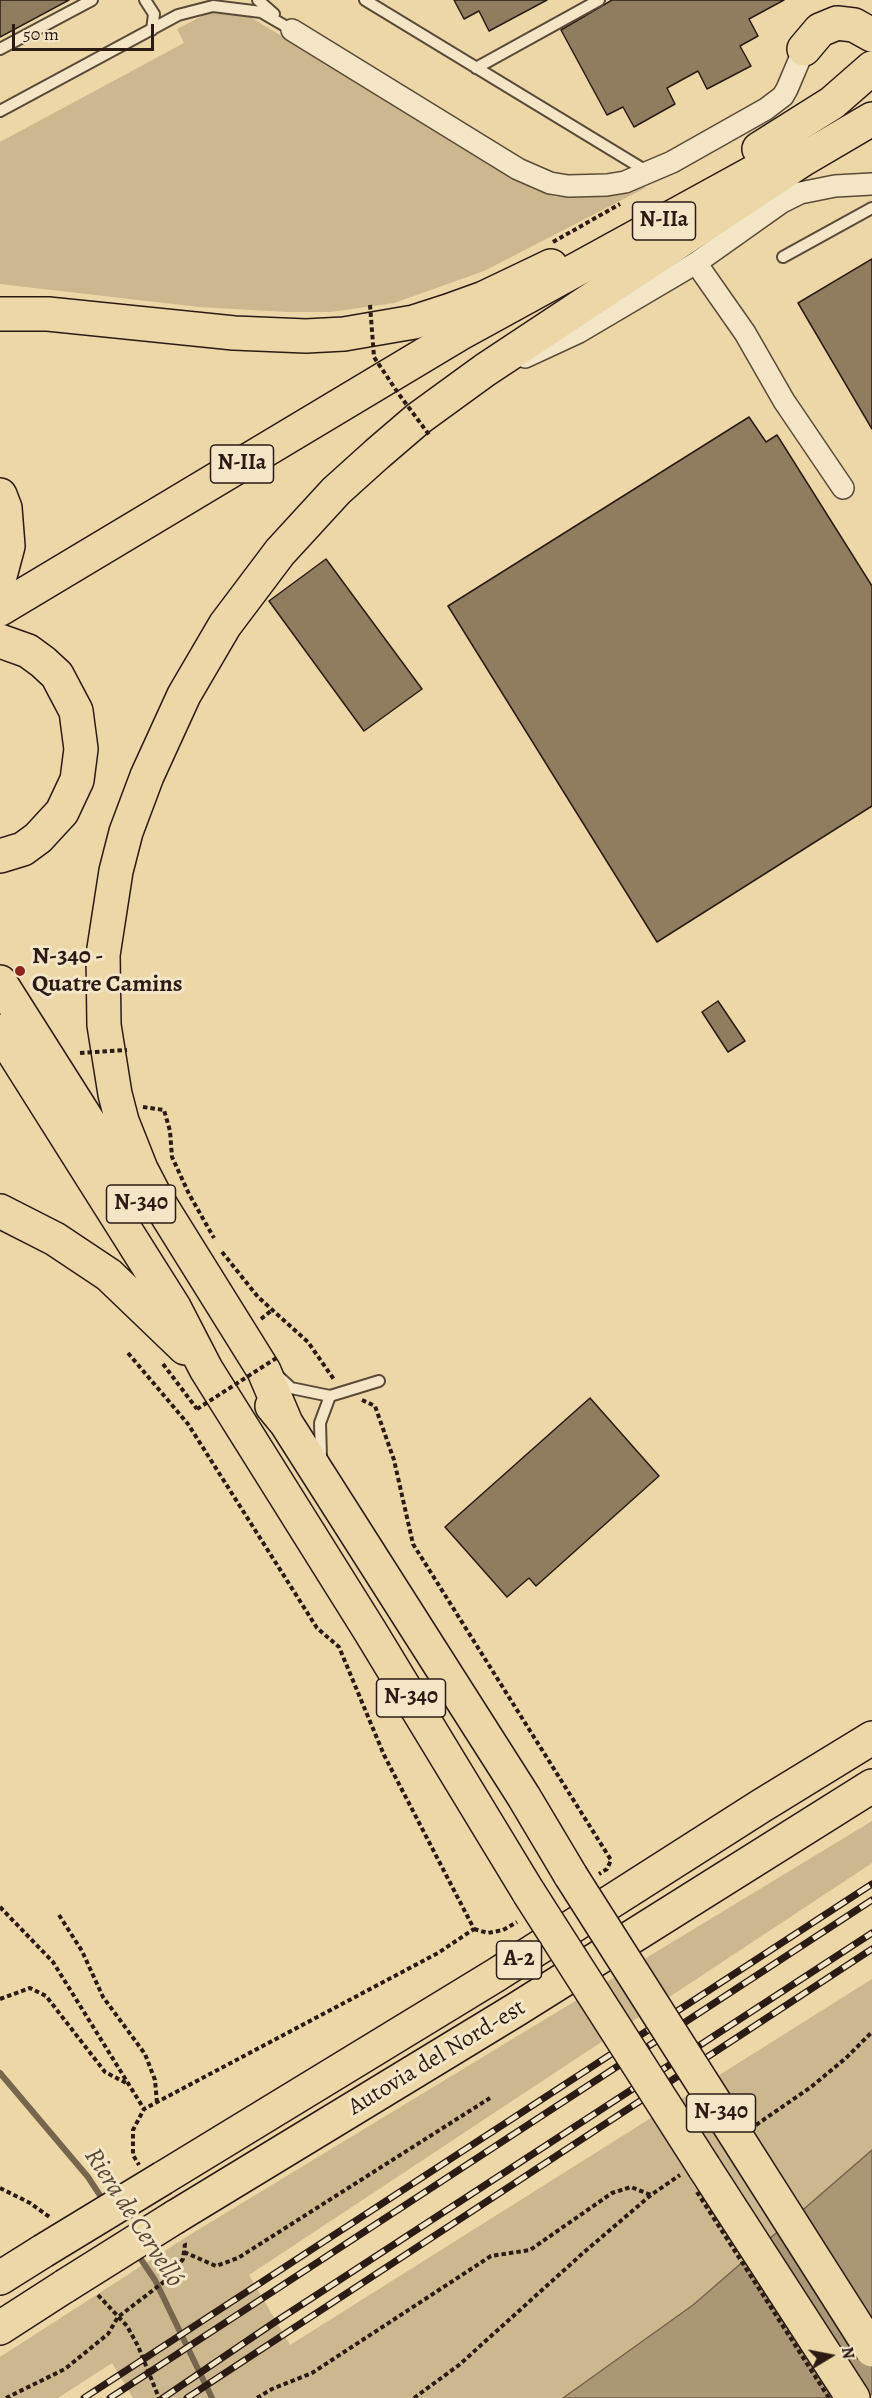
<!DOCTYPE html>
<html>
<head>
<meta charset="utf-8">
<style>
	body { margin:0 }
	#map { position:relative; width:872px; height:2398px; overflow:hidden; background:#edd7a7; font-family:Alegreya,serif }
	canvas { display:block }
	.north { position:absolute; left:800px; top:2326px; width:60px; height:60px; -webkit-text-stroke:4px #f3e5c6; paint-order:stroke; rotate:80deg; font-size:16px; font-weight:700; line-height:24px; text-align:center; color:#2b1b14 }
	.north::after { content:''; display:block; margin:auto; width:21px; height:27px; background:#2b1b14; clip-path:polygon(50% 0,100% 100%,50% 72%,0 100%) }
	.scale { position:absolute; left:12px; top:24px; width:142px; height:27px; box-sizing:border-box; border:3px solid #2b1b14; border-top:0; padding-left:8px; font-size:18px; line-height:21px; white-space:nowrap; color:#2b1b14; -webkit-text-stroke:4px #f3e5c6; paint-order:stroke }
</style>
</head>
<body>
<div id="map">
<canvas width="872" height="2398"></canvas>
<div class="north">N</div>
<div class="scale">50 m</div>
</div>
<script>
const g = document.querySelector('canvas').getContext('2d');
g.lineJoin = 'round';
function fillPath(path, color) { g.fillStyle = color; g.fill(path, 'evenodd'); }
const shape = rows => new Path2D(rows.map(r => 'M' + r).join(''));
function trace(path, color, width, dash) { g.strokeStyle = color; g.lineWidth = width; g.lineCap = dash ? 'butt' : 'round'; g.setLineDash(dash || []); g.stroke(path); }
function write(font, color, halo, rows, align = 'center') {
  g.font = font + ' Alegreya,serif'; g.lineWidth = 6; g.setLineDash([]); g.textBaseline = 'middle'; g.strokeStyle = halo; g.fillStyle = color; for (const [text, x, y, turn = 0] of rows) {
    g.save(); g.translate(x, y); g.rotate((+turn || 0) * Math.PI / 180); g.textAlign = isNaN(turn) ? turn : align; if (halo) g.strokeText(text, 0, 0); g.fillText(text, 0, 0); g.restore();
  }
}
fillPath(shape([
	[227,10,242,12,535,190,556,197,591,196,647,187,484,271,394,303,331,312,287,312,199,307,0,284,0,142,184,43,177,29,210,12],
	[872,1821,872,1863,249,2275,290,2345,872,1979,872,2150,693,2305,563,2398,133,2398,112,2363,58,2398,0,2398,0,2357,191,2234]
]), '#ccb78e');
const water = shape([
	[872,2150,872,2394,866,2398,563,2398,693,2305,872,2150]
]);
fillPath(water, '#ab9775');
trace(water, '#78654e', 1.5);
trace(shape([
	[0,2073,88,2177,105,2203],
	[136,2252,155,2280,212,2398]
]), '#78654e', 6);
const building = shape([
	[0,0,69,0,0,37,0,0],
	[454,0,547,0,489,31,479,11,464,19,454,0],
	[612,0,784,0,749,19,758,36,740,46,751,66,707,89,698,71,667,88,675,104,634,127,623,107,607,115,561,30,612,0],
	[872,259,872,429,798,303,872,259],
	[749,417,766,442,777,435,872,586,872,806,657,942,448,606,749,417],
	[326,559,422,689,364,731,269,601,326,559],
	[718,1001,745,1041,728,1052,702,1012,718,1001],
	[590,1398,659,1476,536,1586,529,1578,507,1597,445,1527,590,1398]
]);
fillPath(building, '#907d60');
trace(building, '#2b1b14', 1.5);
const service = shape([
	[145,0,154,14,152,30],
	[258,0,274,14],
	[365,0,648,172],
	[0,49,92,0],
	[476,68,599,0],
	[0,111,178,15,213,6,261,12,292,30],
	[783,257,872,208],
	[279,1377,291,1388,330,1396,379,1381],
	[321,1457,320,1423,330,1396]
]);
const minor = shape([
	[292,30,518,169,550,183,568,186,607,185,625,182,672,162,766,109,783,96,787,89,804,49],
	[525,357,579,332,696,263],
	[843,488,784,401,745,333,696,263,782,202,800,193,835,186,872,184]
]);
const primary = shape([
	[804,49,820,30,837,23,854,25,872,35],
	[759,149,832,103,872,68],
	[0,609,459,334,796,149]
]);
const trunk = shape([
	[0,314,48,314,234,333,306,336,344,334,414,322,448,311,484,298,551,266],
	[0,495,5,508,8,546,0,576],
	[0,641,28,651,43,662,57,675,76,711,81,749,77,780,62,812,38,838,23,849,0,856],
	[0,982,133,1192],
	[0,1031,174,1307,206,1369,370,1631,529,1893],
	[0,1211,55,1239,109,1275,185,1348],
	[272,1406,286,1423,524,1797,571,1876],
	[286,1423,264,1371,155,1196,141,1169,122,1121,115,1094,104,1025,103,955,116,871,126,832,147,776,184,695,225,625,280,552,336,491,377,454,419,418,485,370,802,160,872,119],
	[704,2167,853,2398]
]);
const motorway = shape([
	[163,2178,496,1975,761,1806,872,1738],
	[175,2217,517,2009,872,1786],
	[0,2278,43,2251],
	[0,2328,65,2286]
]);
trace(service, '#5c4a39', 14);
trace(minor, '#5c4a39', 24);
trace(primary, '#2b1b14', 36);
trace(trunk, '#2b1b14', 36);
trace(motorway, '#2b1b14', 36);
trace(shape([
	[553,242,620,204],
	[143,1107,164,1110,170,1131,172,1157,189,1194,214,1238],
	[222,1252,258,1297,308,1342,335,1381],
	[261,1319,272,1310],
	[128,1353,188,1424,317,1628,339,1647,384,1755,474,1929,438,1953,144,2109,133,2130,133,2155,139,2165],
	[163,1364,197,1409],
	[362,1400,375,1406,394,1460,413,1544,611,1860,607,1869,599,1874],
	[0,1907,53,1962,144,2109],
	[59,1915,82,1951,103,1997,145,2054,155,2080,157,2103],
	[474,1929,488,1933,503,1930,517,1922],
	[0,1999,30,1988,46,1996,105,2072,128,2084],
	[756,2125,811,2087,846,2058,872,2032],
	[0,2188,30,2203,51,2218],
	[184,2252,216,2266,238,2258,490,2098],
	[98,2295,127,2326,138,2346,159,2398],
	[6,2398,65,2369,108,2334,118,2317,169,2278,183,2259,185,2244,183,2241],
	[257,2398,272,2389,312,2373,491,2256,530,2250,612,2193,631,2187,651,2195],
	[414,2398,459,2365,583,2253,651,2195,680,2175]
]), '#2b1b14', 4, [4.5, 3]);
trace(service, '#f3e5c6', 10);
trace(minor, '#f3e5c6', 21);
trace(primary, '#edd7a7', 33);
trace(trunk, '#edd7a7', 33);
trace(motorway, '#edd7a7', 33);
const rail = shape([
	[84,2398,872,1884],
	[110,2398,872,1900],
	[163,2398,275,2322,872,1933],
	[187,2398,872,1949]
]);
trace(rail, '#2b1b14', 7);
trace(rail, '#f3e5c6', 4.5, [14]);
const trunkBridge = shape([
	[571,1876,872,2350],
	[529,1893,704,2167]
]);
const motorwayBridge = shape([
	[43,2251,163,2178],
	[65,2286,175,2217]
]);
trace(trunkBridge, '#2b1b14', 36, []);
trace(motorwayBridge, '#2b1b14', 36, []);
trace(shape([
	[370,305,374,357,398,393,430,436],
	[80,1053,127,1050],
	[197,1409,278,1357],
	[697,2192,829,2398]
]), '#2b1b14', 4, [4.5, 3]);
trace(trunkBridge, '#edd7a7', 33);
trace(motorwayBridge, '#edd7a7', 33);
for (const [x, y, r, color] of [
	[20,971,6,"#8f2418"]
]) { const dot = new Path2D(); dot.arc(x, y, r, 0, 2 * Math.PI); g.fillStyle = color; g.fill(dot); trace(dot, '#f3e5c6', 2); }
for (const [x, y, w] of [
	[664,221,63],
	[242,464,63],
	[141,1204,69],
	[411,1698,69],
	[519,1960,45],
	[721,2113,69]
]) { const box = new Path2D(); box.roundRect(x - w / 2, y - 19, w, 38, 4.5); g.fillStyle = '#f3e5c6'; g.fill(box); trace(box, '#2b1b14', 1.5); }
write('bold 22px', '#2b1b14', null, [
	["N-IIa",664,221],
	["N-IIa",242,464],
	["N-340",141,1204],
	["N-340",411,1698],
	["A-2",519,1960],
	["N-340",721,2113]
]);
write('bold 24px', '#2b1b14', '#f3e5c6', [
	["N-340 -",32,957],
	["Quatre Camins",32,985]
], 'left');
write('24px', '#2b1b14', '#f3e5c6', [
	["Autovia del Nord-est",437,2058,-31]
]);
write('italic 26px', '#584636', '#f3e5c6', [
	["Riera de Cervelló",133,2218,57]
]);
</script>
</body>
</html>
